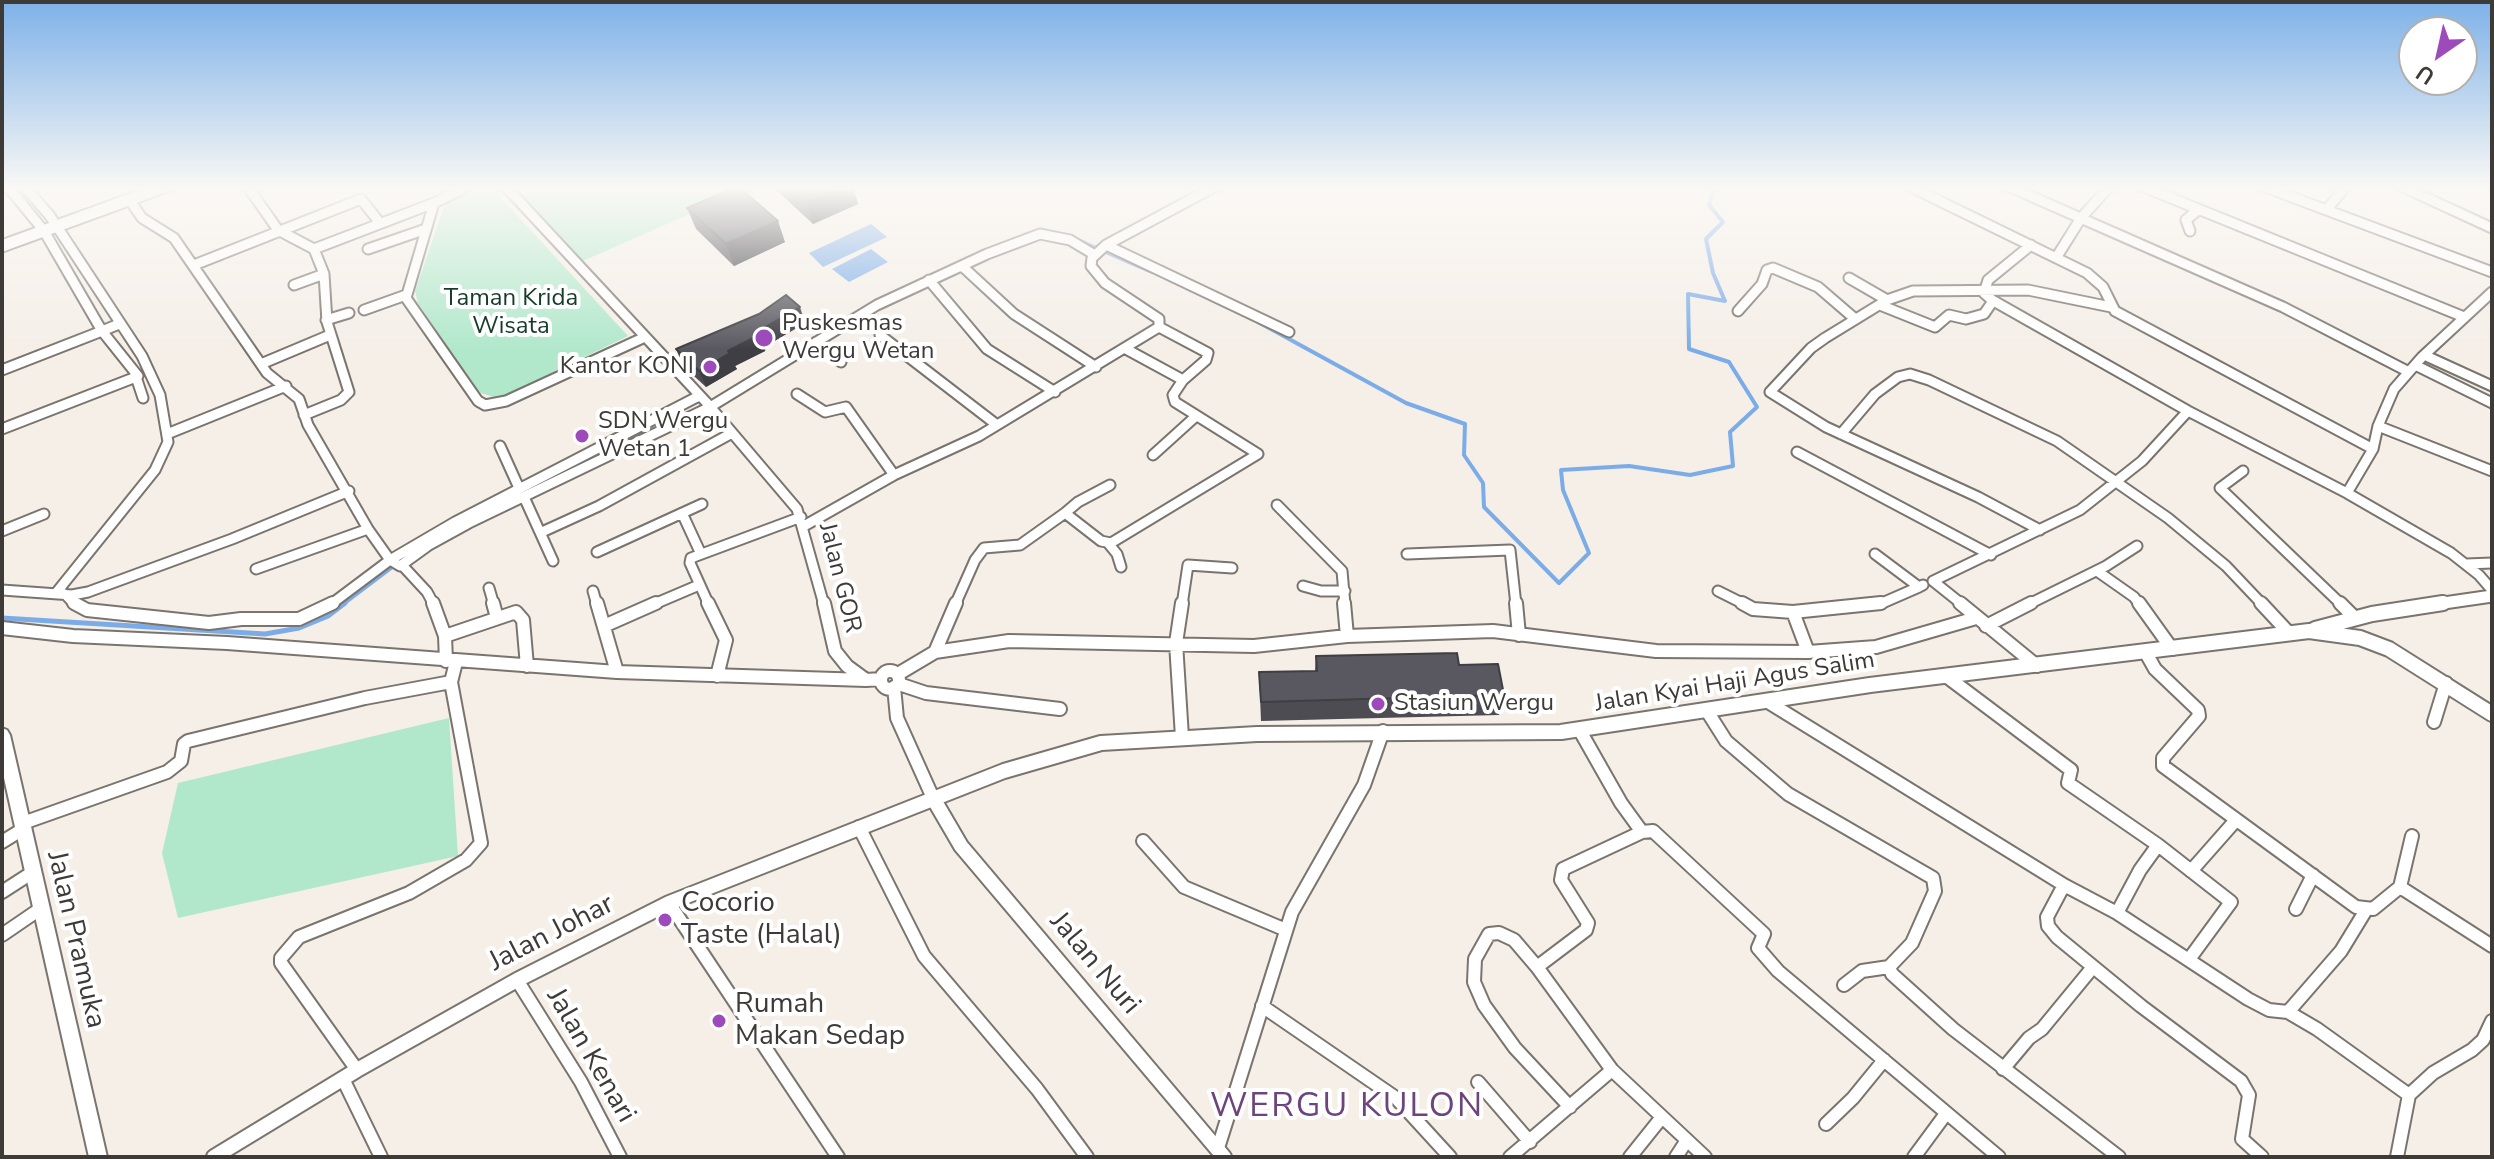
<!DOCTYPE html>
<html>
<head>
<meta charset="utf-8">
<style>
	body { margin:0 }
	#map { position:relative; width:2494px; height:1159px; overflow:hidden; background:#f5efe8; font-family:"Nunito Sans",sans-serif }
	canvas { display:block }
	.frame { position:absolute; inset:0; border:4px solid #3d3a38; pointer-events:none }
	.north { position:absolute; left:2398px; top:16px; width:80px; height:80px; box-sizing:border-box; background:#fff; border:2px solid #b1b0af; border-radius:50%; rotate:214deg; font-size:22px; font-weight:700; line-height:32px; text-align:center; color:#3d3a38 }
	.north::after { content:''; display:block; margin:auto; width:28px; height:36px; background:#9d4bbb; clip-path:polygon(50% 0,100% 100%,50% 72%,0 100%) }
</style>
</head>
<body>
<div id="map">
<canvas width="2494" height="1159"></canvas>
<div class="frame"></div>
<div class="north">U</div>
</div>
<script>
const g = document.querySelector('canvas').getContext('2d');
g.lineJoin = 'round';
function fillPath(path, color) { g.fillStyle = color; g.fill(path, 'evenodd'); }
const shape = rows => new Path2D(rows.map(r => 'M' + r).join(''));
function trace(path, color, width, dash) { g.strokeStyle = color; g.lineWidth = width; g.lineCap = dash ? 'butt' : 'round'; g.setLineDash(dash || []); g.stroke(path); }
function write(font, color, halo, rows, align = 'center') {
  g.font = font + ' "Nunito Sans",sans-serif'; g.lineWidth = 8; g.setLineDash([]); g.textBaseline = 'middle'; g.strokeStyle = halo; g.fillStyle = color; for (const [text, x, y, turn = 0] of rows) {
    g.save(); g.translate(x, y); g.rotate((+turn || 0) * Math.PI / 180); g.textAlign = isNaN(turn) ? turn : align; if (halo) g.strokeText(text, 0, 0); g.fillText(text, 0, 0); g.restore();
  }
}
fillPath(shape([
	[477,187,491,187,628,336,506,395,497,398,481,393,474,386,418,303,415,291,444,207,450,200],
	[511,187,751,187,583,261],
	[449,718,458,856,178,918,162,853,178,783]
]), '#b1e8cb');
fillPath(shape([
	[871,224,887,237,823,267,809,253],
	[871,249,888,262,849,282,832,269]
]), '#7cace8');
trace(shape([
	[1080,241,1152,272],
	[1258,322,1406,403,1465,424,1464,455,1483,483,1484,507,1559,583,1589,553,1563,490,1561,470,1629,466,1690,475,1733,466,1730,432,1757,407,1729,362,1689,349,1688,294,1725,301,1713,273,1706,239,1723,222,1709,205,1715,187],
	[342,605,395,565]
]), '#7cace8', 4);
trace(shape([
	[2,618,265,634,299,628,328,616,345,603]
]), '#7cace8', 5);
const minorFar1 = shape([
	[25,187,50,216,142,356,160,395,168,442,155,470,56,593],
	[248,187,278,230,314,249,324,274,327,322,349,392,341,400,304,415],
	[467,187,434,203,406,298,478,401,485,405,506,401,645,337],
	[506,187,706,402,797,509,824,605],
	[1911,187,2087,273,2103,287,2115,311,2373,449],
	[2010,187,2283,307,2409,372],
	[2144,187,2464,317],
	[2265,187,2492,272],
	[2403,187,2492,228],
	[129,199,142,218,174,238,267,373,299,399,308,425,368,529,390,560,400,566,429,545,469,523,710,407,877,305,987,254,1040,234,1070,240,1095,255],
	[2328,208,2345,187],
	[2190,231,2186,220,2199,209],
	[1106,245,1214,187],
	[2031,245,1988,280,1984,293,1992,300,2188,411,2347,493],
	[314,249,434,203],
	[368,249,426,229],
	[2056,258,2081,218,2109,187],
	[194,265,361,199,380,223],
	[962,266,1014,314,1096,367],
	[1849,278,1887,300],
	[929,280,987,349,1055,392],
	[294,285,324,274],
	[2492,292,2422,357,2394,389,2378,426,2373,449,2347,493,2451,553,2479,575,2492,590],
	[1880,305,1935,327,1949,315,1966,319,1984,314,1993,301],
	[364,310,406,295],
	[1738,311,1762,284,1767,270,1773,268,1818,287,1854,318],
	[326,320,349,313],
	[119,324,102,331,138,376],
	[1159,327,1208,353,1206,360,1183,380],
	[880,335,997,425],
	[816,342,841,362],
	[2424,355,2492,386],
	[261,364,330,335],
	[2415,365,2492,403],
	[2,370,102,331,44,231,8,187],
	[797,394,825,412,846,407,894,475],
	[2378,426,2492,471],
	[2,429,136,377,143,398],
	[167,434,286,386],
	[1841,434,1875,394,1898,377,1910,374,1929,380,2057,441,2168,518,2226,566,2263,605],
	[500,446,519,488],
	[1797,452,1991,555],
	[1153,455,1195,417],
	[2243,471,2220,488,2342,605],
	[524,497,553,561],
	[1277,505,1342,571,1345,605],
	[682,513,700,552],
	[1065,513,1078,502,1110,485],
	[804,526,894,475,979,436,1159,327,1159,319,1105,283,1091,266,1092,258,1106,245,1289,332],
	[2040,530,1978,497,1826,427,1770,392,1811,348,1825,338,1887,300,1913,291,2028,290,2111,307],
	[2,531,44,514],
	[542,532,599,506,732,433],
	[1108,543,1117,554,1121,567],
	[597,552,702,504],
	[1407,554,1510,550,1516,605],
	[1875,554,1919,587,1923,585],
	[2466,564,2492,563],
	[402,565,427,592,434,605],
	[256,569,368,529],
	[2097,571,2134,597,2140,605],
	[1303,586,1321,591,1345,591],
	[489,588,494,605],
	[2,590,72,595,88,592,232,539,349,491],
	[593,591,597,605],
	[1718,591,1746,605],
	[65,594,75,605],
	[330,605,390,560,455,522,699,396],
	[652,605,699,585],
	[709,605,690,563,691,558,801,517],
	[955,605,975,560,984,548,1020,545,1065,513,1101,541,1111,543,1258,454,1175,402,1173,395,1183,380,1126,349],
	[1182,605,1188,565,1232,568],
	[1865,605,1880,604,1919,587],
	[1963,605,1933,581,2080,510,2142,461,2188,411],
	[2027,605,2106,566,2137,546]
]);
const minor = shape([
	[74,603,87,610,209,623,241,619,299,619,333,603],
	[433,603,445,636,446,661],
	[493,603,497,618],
	[597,603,617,672],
	[708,603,726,640,717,676],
	[824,603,835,651,847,666,866,680,881,679],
	[1344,603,1347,636],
	[1516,603,1519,635],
	[1742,603,1753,609,1793,612],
	[1960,603,2037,666],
	[2139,603,2172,649],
	[2261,603,2288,632],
	[2340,603,2355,618],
	[604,626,656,603],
	[1986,626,2031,603],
	[2,628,73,636,227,643,617,672,866,680],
	[445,636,516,612,523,620,527,666],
	[935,652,956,603],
	[1808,652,1793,612,1881,603],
	[2146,653,2155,669,2198,710,2199,716,2163,758,2163,766,2356,907,2373,909,2400,887,2492,946],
	'881 680a9 9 0 1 1 18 0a9 9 0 1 1-18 0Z',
	[898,674,935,652,1009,641,1254,646,1347,636,1493,631,1656,651,1808,652,1876,647,1976,618],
	[1946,676,2071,770,2068,783,2158,845],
	[899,684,926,693,1060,709],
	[894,687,897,718,933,798],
	[1768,702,2064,885,2047,917,2048,926,2057,937,2141,1006,2241,1081,2249,1095,2242,1139,2262,1157],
	[1707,711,1726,741,1788,794,1933,878,1935,891,1912,943,1889,967,1892,974,1953,1029,2119,1157],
	[2434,722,2446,683],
	[1579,729,1621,803,1642,832,1653,831,1764,934,1758,948,1778,971,1999,1157],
	[1182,737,1176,643,1182,603],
	[23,823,167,772,181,761,184,744,188,741,365,698,451,682,456,662],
	[859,827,924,956,1037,1089,1087,1157],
	[1642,832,1563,869,1561,880,1588,923,1586,930,1537,967,1612,1070,1705,1157],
	[1143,841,1184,887,1286,930],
	[2,842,23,829],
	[2191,871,2236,820],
	[2064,885,2117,913,2248,999,2269,1010,2288,1012,2317,1029,2409,1095],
	[2400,887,2412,836],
	[2,892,33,872],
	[669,903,838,1157],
	[2296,909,2313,875],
	[2117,913,2140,870,2158,845,2231,902,2190,958],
	[2,935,40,909],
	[1537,967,1514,940,1499,933,1489,934,1475,959,1474,982,1484,1005,1515,1048,1570,1107],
	[517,980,581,1082,620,1157],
	[1844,985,1862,971,1889,967],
	[1262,1006,1396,1098,1450,1157],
	[2288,1012,2341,951,2366,910],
	[2003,1069,2029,1038,2042,1029,2093,967],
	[357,1070,281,963,281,958,299,937,409,893,466,860,481,843,451,682],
	[343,1079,381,1157],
	[1478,1082,1530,1142],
	[1826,1124,1853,1098,1884,1060],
	[1218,1148,1292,912,1364,785,1383,731],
	[1510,1157,1612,1070],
	[1630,1157,1662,1117],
	[1676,1157,1687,1140],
	[1914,1157,1945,1115],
	[2397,1157,2409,1095,2433,1073,2472,1050,2483,1040,2492,1021]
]);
const tertiaryFar1 = shape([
	[2,246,164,187],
	[2430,605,2492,596]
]);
const tertiary = shape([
	[2315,629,2372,614,2443,603],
	[933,798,961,846,1224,1157],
	[214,1157,357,1070,517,980,669,903,1004,771,1101,743,1257,734,1561,732,1870,685,2309,631,2360,638,2389,649,2492,714]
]);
const secondary = shape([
	[2,728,7,730,10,735,107,1157,89,1157,2,769,2,728]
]);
trace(minorFar1, '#7a746e', 13);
trace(minor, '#7a746e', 16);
trace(tertiaryFar1, '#7a746e', 15);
trace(tertiary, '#7a746e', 18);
trace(secondary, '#7a746e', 4);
trace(minorFar1, '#fff', 9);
trace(minor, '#fff', 12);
trace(tertiaryFar1, '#fff', 11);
trace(tertiary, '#fff', 14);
fillPath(secondary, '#fff');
fillPath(shape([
	[773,187,853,187,858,204,813,224],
	[687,208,785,242,734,266,696,229],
	[805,323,766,346,765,351,735,366,737,369,706,387,683,366,676,349],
	[1316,656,1459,665,1504,695,1499,715,1261,721,1259,672,1315,671]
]), '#4d4c53');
fillPath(shape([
	[843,187,853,187,858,204,813,224,807,202],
	[778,221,785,242,734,266,726,244],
	[800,307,805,323,766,346,765,351,735,366,737,369,706,387,699,371,760,330]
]), '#3e3e43');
const building = shape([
	[736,187,739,187,778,221,726,244,687,208,736,187],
	[789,187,843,187,807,202,789,187],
	[786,295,800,307,760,330,759,335,728,351,730,353,699,371,676,349,759,314,786,295],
	[1457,653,1459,665,1498,664,1504,695,1261,702,1259,672,1317,671,1316,656,1457,653]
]);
fillPath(building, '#595860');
trace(building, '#3e3e43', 2);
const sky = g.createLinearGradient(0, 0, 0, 349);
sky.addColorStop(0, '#7db1e8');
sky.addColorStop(0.54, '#faf8f5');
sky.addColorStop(1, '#faf8f500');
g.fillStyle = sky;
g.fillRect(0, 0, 2494, 349);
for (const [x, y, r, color] of [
	[764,338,10,"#9d4bbb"],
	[710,367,8,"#9d4bbb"],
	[582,436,8,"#9d4bbb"],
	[1378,704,8,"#9d4bbb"],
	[665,920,8,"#9d4bbb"],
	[719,1021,8,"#9d4bbb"]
]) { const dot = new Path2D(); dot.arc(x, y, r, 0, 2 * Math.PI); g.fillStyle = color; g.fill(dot); trace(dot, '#fff', 3); }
write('24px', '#163b2a', '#fff', [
	["Taman Krida",511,299],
	["Wisata",511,327]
]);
write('24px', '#3d3a38', '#fff', [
	["Puskesmas",782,324],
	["Wergu Wetan",782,352],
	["Kantor KONI",694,367,"right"],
	["SDN Wergu",598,422],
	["Wetan 1",598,450],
	["Stasiun Wergu",1394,704]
], 'left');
write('24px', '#3d3a38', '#fff', [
	["Jalan GOR",839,578,76],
	["Jalan Kyai Haji Agus Salim",1735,683,-9]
]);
write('28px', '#3d3a38', '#fff', [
	["Cocorio",681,904],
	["Taste (Halal)",681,936],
	["Rumah",735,1005],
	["Makan Sedap",735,1037]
], 'left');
write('28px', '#3d3a38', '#fff', [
	["Jalan Johar",552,934,-27],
	["Jalan Pramuka",75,940,77],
	["Jalan Nuri",1094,964,50],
	["Jalan Kenari",590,1056,60]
]);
g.letterSpacing = '2px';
write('34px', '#6d457d', '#fff', [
	["WERGU KULON",1347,1108]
]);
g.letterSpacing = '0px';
</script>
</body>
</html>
